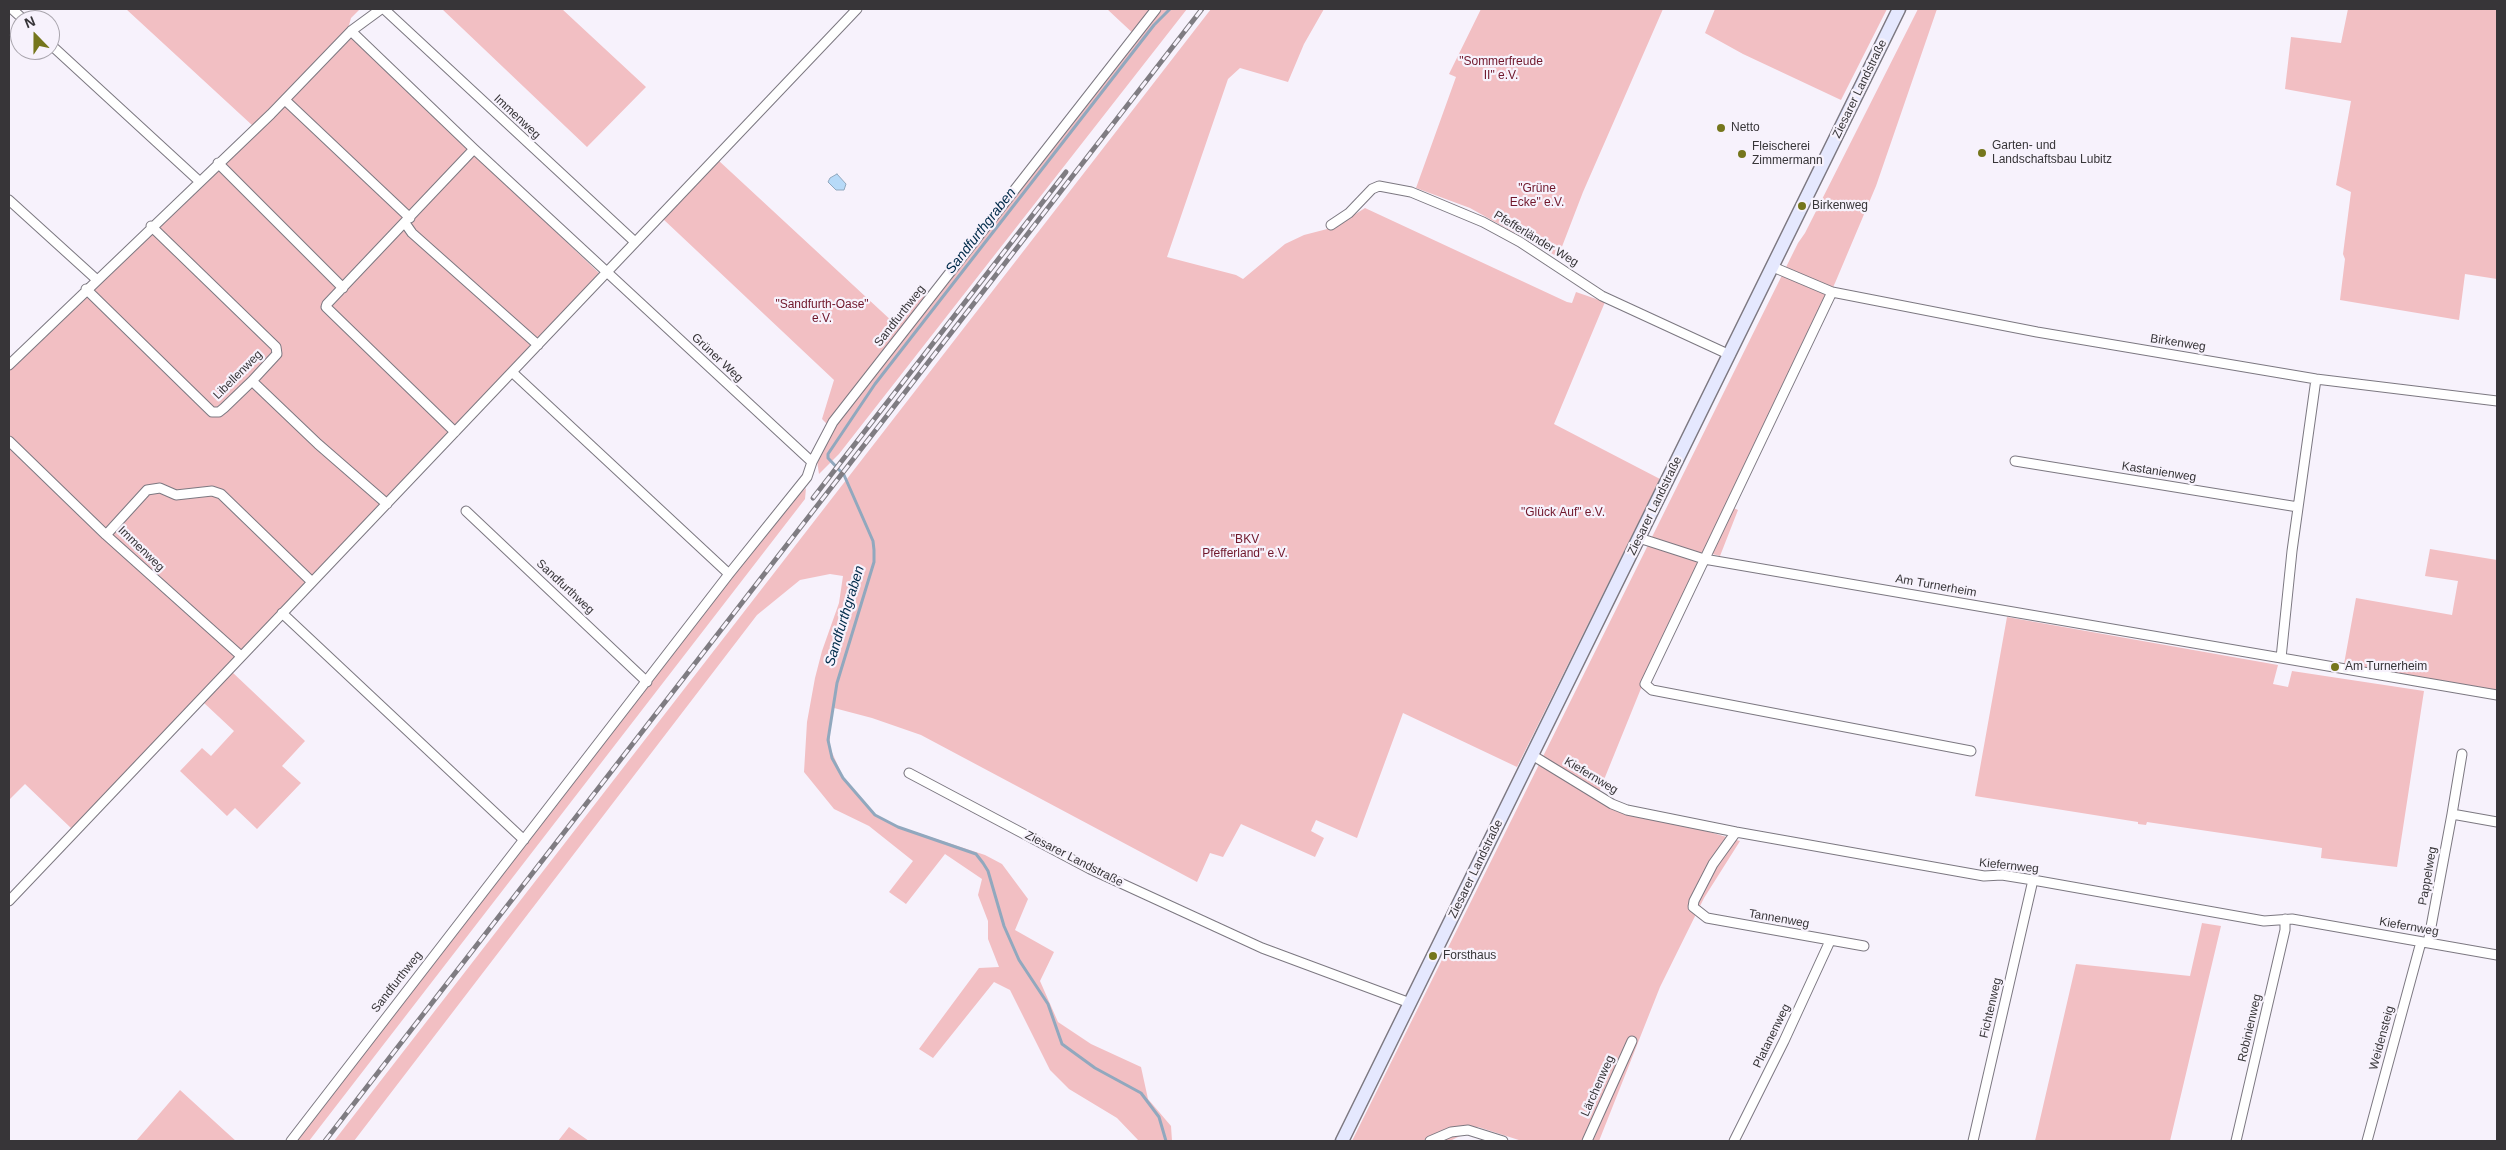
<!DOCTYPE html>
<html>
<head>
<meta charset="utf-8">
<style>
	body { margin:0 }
	#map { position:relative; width:2506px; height:1150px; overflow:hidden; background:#f7f2fc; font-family:Arial,sans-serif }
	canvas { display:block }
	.frame { position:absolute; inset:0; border:10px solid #373538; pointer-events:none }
	.north { position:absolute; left:10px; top:10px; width:50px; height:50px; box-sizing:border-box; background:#f7f2fc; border:1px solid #aaa6ae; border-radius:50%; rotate:338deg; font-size:14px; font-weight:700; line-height:20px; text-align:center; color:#373538 }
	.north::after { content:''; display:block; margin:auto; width:18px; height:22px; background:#75761c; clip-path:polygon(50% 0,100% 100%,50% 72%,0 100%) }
</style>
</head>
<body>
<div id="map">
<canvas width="2506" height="1150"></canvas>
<div class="frame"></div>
<div class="north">N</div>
</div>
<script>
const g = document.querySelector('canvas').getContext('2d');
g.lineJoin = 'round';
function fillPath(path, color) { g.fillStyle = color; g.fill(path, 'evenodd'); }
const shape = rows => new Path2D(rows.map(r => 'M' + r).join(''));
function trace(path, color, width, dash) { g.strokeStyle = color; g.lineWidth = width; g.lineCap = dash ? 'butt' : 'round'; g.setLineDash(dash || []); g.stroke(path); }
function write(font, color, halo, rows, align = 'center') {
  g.font = font + ' Arial,sans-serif'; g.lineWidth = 4.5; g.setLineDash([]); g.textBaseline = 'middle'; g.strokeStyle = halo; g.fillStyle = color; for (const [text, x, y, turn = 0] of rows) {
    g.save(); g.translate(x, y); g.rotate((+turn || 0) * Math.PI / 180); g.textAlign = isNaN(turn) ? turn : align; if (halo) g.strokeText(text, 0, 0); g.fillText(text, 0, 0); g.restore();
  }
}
fillPath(shape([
	[126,9,360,9,351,18,348,29,253,126],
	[442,9,562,9,646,87,587,147],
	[1107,9,1187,9,839,454,819,474,817,461,833,427,1137,37],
	[1211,9,1324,9,1304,44,1288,82,1240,68,1228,79,1167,257,1236,275,1243,279,1285,244,1304,235,1335,227,1365,208,1567,302,1572,303,1576,292,1605,302,1554,424,1660,479,1517,767,1403,713,1357,838,1316,820,1311,831,1324,838,1315,857,1241,824,1223,857,1210,853,1197,882,921,735,872,718,834,708,830,726,830,748,843,777,877,817,894,825,985,855,1002,864,1028,899,1015,930,1054,952,1040,981,1058,1022,1091,1044,1141,1067,1148,1099,1171,1126,1172,1141,1139,1141,1117,1118,1069,1089,1050,1070,1010,990,994,982,933,1058,919,1049,979,968,999,967,988,939,988,921,978,895,982,879,945,854,906,904,889,892,913,861,869,826,834,809,804,772,807,722,815,678,822,651,839,603,843,576,830,574,800,580,757,615,354,1141,334,1141],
	[1481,9,1663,9,1583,192,1558,257,1470,208,1416,188,1456,77,1449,74],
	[1715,9,1887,9,1841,100,1743,54,1705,33],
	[1918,9,1937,9,1876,186,1835,283,1727,505,1738,510,1720,556,1705,552,1644,681,1599,792,1597,800,1620,812,1686,825,1740,841,1704,898,1660,987,1599,1141,1522,1141,1478,1127,1450,1141,1352,1141,1798,243,1805,233],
	[2348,9,2497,9,2497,279,2465,274,2459,320,2340,300,2345,259,2343,254,2351,192,2336,185,2351,101,2285,89,2291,37,2341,43],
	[352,37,599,273,72,829,25,784,9,800,9,370,285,106],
	[718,160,894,323,931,289,828,425,822,419,834,380,662,218],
	[806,488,805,499,309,1141,295,1141,732,577,795,498],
	[2430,549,2497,560,2497,690,2344,664,2356,598,2452,615,2458,581,2425,576],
	[2007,617,2278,665,2273,684,2288,687,2292,671,2424,691,2397,867,2321,858,2322,848,2147,822,2146,825,2138,824,2138,822,1975,796],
	[231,671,305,741,282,766,301,783,257,829,235,808,227,816,180,771,202,748,211,756,234,731,203,702],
	[2202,923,2221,926,2170,1141,2035,1141,2076,964,2190,976],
	[180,1090,226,1132,236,1141,136,1141],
	[569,1127,589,1141,558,1141]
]), '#f2bfc3');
const water = shape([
	[837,174,846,184,844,190,836,190,828,182,830,178,837,174]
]);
fillPath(water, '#b7daf8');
trace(water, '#91a8be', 1);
trace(shape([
	[1166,1141,1159,1117,1141,1093,1095,1068,1062,1044,1048,1004,1019,960,1004,926,988,871,983,863,976,854,898,827,875,815,843,778,832,758,828,740,837,683,874,562,874,550,873,541,844,475,828,458,828,454,875,384,1154,25,1170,9]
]), '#91a8be', 3);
const minor = shape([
	[12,9,24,20],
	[384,9,635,242],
	[351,31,474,149,812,462],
	[50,44,199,181],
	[285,100,410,218],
	[218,163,343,288],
	[9,200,96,279],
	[405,223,412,233,538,345],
	[1331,225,1349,213,1372,189,1379,186,1411,192,1483,222,1520,242,1602,296,1730,355],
	[1773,267,1832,292,2037,332,2316,379,2497,401],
	[86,289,212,412,219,412,224,408,252,381,277,354,276,347,151,226],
	[1832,292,1645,684,1652,690,1971,751],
	[9,365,271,114,351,31,381,9],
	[512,372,729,574],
	[252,381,318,444,387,504],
	[455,432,326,307,327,304,474,149],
	[9,441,106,535,241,656],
	[2015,461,2298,507],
	[466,511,647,682],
	[106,535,147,490,160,488,176,495,212,491,221,494,312,582],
	[1639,538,1704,559,2497,695],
	[282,613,524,840],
	[2281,658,2292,551,2316,379],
	[1532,755,1612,804,1627,810,1736,832,1984,876,2002,875,2033,880,2264,921,2292,919,2497,955],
	[909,773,1090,869,1262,948,1410,1003],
	[2452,814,2462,754],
	[1736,832,1713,864,1694,901,1693,907,1707,918,1864,946],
	[9,901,857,9],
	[2428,943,2452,814,2497,822],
	[291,1141,729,574,807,477,812,462,833,422,1156,9],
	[1430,1141,1451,1132,1468,1130,1503,1141],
	[1587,1141,1632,1041],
	[1734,1141,1784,1041,1830,941],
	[1973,1141,2033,880],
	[2236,1141,2285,930,2285,919],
	[2367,1141,2421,942]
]);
const secondary = shape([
	[1342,1141,1899,9]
]);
trace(minor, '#7c7881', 11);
trace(secondary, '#7c7881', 15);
trace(minor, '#fff', 9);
trace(secondary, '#e5e8fe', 12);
const rail = shape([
	[813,498,1066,172],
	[325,1141,1202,9]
]);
trace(rail, '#7f7c82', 5);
trace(rail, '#f7f2fc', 3, [9]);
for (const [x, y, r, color] of [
	[1721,128,5,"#75761c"],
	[1982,153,5,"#75761c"],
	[1742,154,5,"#75761c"],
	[1802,206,5,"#75761c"],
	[2335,667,5,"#75761c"],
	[1433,956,5,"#75761c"]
]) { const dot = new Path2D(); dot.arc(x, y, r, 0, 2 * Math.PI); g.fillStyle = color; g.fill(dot); trace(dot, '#f7f2fc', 2); }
write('12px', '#6f162a', '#f7f2fc', [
	["\"Sommerfreude",1501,62],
	["II\" e.V.",1501,76],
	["\"Grüne",1537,189],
	["Ecke\" e.V.",1537,203],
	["\"Sandfurth-Oase\"",822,305],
	["e.V.",822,319],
	["\"Glück Auf\" e.V.",1563,513],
	["\"BKV",1245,540],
	["Pfefferland\" e.V.",1245,554]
]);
write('12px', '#373538', '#f7f2fc', [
	["Ziesarer Landstraße",1860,89,-64],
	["Immenweg",517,117,43],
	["Pfefferländer Weg",1536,239,31],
	["Sandfurthweg",900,316,-52],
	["Birkenweg",2178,343,9],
	["Grüner Weg",717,358,43],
	["Libellenweg",238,375,-45],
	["Kastanienweg",2159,472,9],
	["Ziesarer Landstraße",1655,506,-64],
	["Immenweg",141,549,44],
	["Am Turnerheim",1936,586,10],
	["Sandfurthweg",565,587,43],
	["Kiefernweg",1591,776,31],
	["Ziesarer Landstraße",1074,859,27],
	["Kiefernweg",2009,866,6],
	["Ziesarer Landstraße",1476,869,-64],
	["Pappelweg",2428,876,-80],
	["Tannenweg",1779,919,10],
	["Kiefernweg",2409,927,10],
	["Sandfurthweg",397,982,-52],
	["Fichtenweg",1991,1008,-77],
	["Robinienweg",2250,1028,-77],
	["Platanenweg",1772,1036,-64],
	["Weidensteig",2382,1038,-75],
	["Lärchenweg",1598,1086,-66]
]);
write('12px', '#373538', '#f7f2fc', [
	["Netto",1731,128],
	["Garten- und",1992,146],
	["Landschaftsbau Lubitz",1992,160],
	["Fleischerei",1752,147],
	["Zimmermann",1752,161],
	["Birkenweg",1812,206],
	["Am Turnerheim",2345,667],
	["Forsthaus",1443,956]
], 'left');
write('italic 14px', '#002b4a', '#f7f2fc', [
	["Sandfurthgraben",981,231,-52],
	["Sandfurthgraben",845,616,-73]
]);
</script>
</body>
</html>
